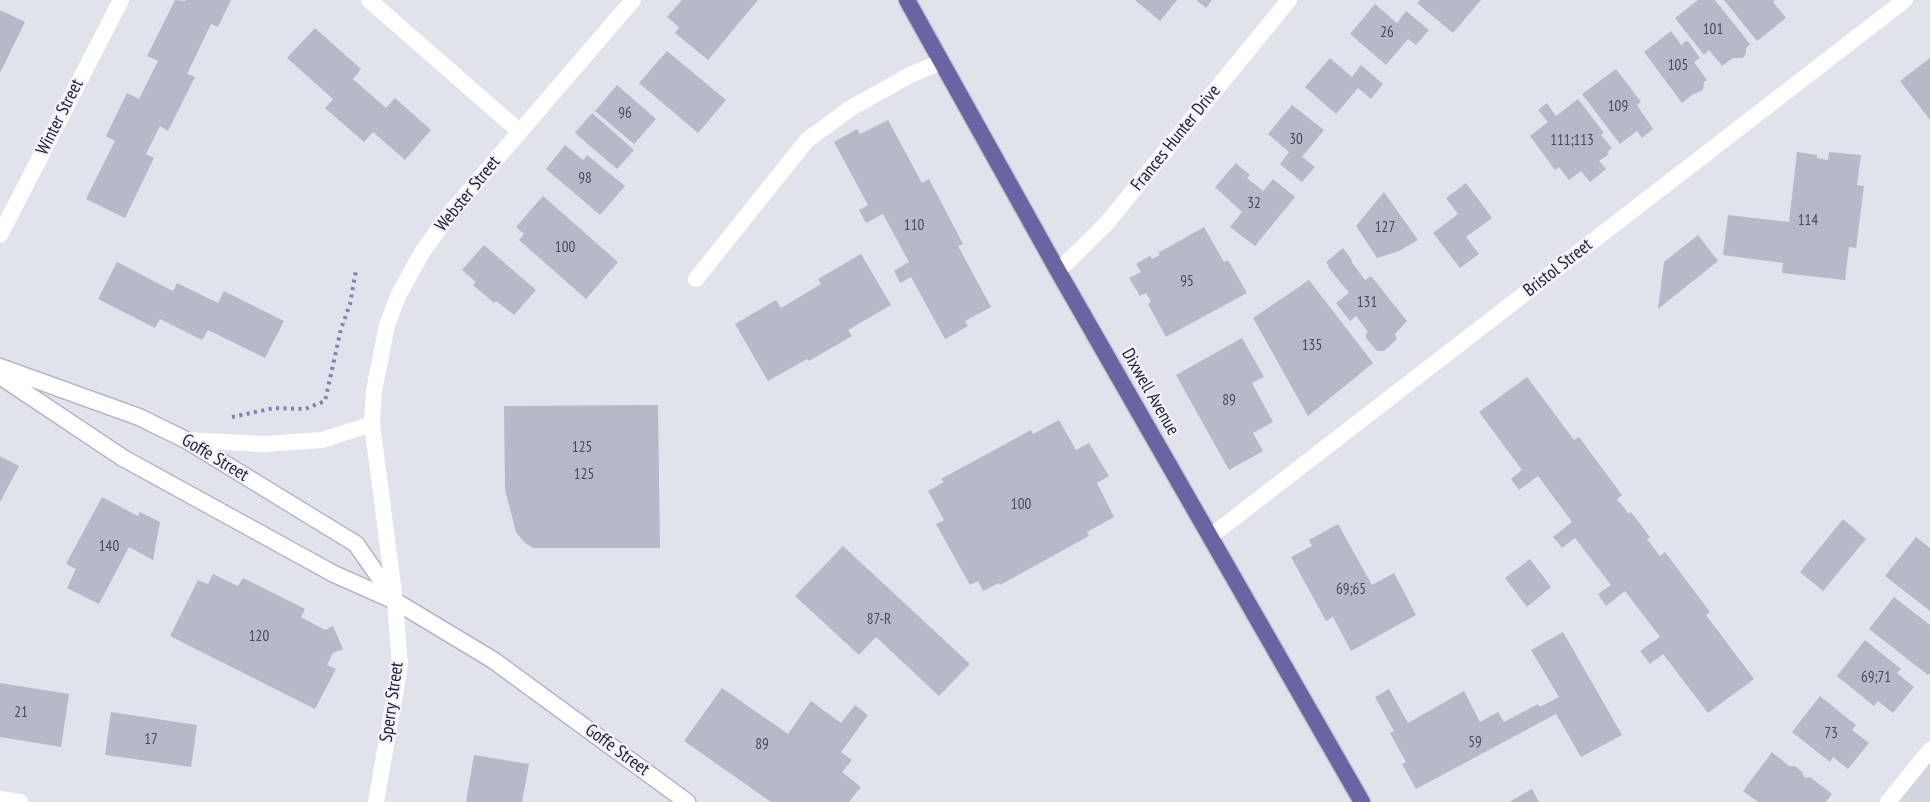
<!DOCTYPE html>
<html>
<head>
<meta charset="utf-8">
<style>
	body { margin:0 }
	canvas { display:block; background:#e1e3ec }
</style>
</head>
<body>
<canvas width="1930" height="802"></canvas>
<script>
const g = document.querySelector('canvas').getContext('2d');
g.lineJoin = 'round';
function fillPath(path, color) { g.fillStyle = color; g.fill(path, 'evenodd'); }
const shape = rows => new Path2D(rows.map(r => 'M' + r).join(''));
function trace(path, color, width, dash) { g.strokeStyle = color; g.lineWidth = width; g.lineCap = dash ? 'butt' : 'round'; g.setLineDash(dash || []); g.stroke(path); }
function write(font, color, halo, rows, align = 'center') {
  g.font = font + ' "PT Sans Narrow",sans-serif'; g.lineWidth = 4.5; g.setLineDash([]); g.textBaseline = 'middle'; g.strokeStyle = halo; g.fillStyle = color; for (const [text, x, y, turn = 0] of rows) {
    g.save(); g.translate(x, y); g.rotate((+turn || 0) * Math.PI / 180); g.textAlign = isNaN(turn) ? turn : align; if (halo) g.strokeText(text, 0, 0); g.fillText(text, 0, 0); g.restore();
  }
}
fillPath(shape([
	[1930,750,1930,802,1888,802]
]), '#d2d4e0');
fillPath(shape([
	[175,0,185,1,186,0,231,0,218,27,211,24,187,74,195,77,168,131,160,126,146,154,154,158,125,218,86,199,115,141,106,136,127,93,139,99,158,61,147,56],
	[682,0,758,0,708,60,675,33,679,27,667,17],
	[1135,0,1177,0,1160,21],
	[1196,0,1212,0,1206,8],
	[1420,0,1481,0,1453,33,1417,3],
	[1698,0,1715,0,1750,44,1746,48,1746,53,1743,58,1733,58,1722,66,1709,50,1704,55,1675,18],
	[1724,0,1775,0,1773,2,1786,18,1757,41],
	[1375,4,1397,23,1406,11,1429,30,1416,45,1408,39,1386,65,1350,34],
	[0,10,25,22,0,73],
	[315,28,361,69,353,79,386,108,395,98,431,130,405,160,373,132,364,142,325,108,333,99,287,58],
	[1671,31,1682,46,1684,42,1688,41,1700,58,1694,62,1707,80,1704,82,1703,90,1692,95,1682,103,1644,52],
	[667,51,726,100,698,133,639,83],
	[1330,58,1352,77,1361,65,1383,84,1371,99,1358,88,1336,114,1305,87],
	[1930,58,1930,120,1900,81],
	[1616,69,1641,102,1637,105,1653,129,1642,138,1637,131,1620,144,1582,94],
	[617,85,656,119,634,144,595,111],
	[1578,99,1604,133,1601,135,1612,148,1607,152,1609,154,1599,161,1606,169,1590,182,1581,171,1569,180,1559,167,1555,170,1530,136,1548,122,1538,110,1547,103,1556,116],
	[1292,105,1324,130,1302,157,1315,167,1302,182,1280,164,1289,152,1268,134],
	[592,113,634,150,617,169,575,133],
	[888,120,922,183,929,179,963,244,958,246,991,307,965,321,968,326,945,339,911,277,900,283,894,271,909,262,883,214,866,223,859,210,868,205,834,142,857,129,860,134],
	[565,145,583,160,587,155,625,186,600,215,546,169],
	[1797,152,1817,155,1817,158,1828,160,1829,152,1861,155,1857,185,1864,186,1856,248,1849,247,1845,280,1782,273,1783,263,1723,255,1728,215,1789,222],
	[1236,163,1250,175,1247,178,1263,191,1273,179,1295,197,1255,246,1230,227,1242,212,1215,187],
	[1466,183,1492,218,1466,237,1479,254,1460,268,1433,233,1458,214,1446,198],
	[1384,192,1418,240,1399,251,1377,258,1356,226],
	[543,196,618,262,586,299,519,240,524,234,516,227],
	[1204,227,1224,262,1228,260,1247,293,1166,337,1148,304,1151,302,1146,293,1140,296,1129,278,1141,272,1136,264,1150,256,1152,259,1160,255,1158,253],
	[1698,235,1718,261,1658,309,1664,262],
	[484,245,536,290,514,315,496,301,494,303,473,285,476,282,462,270],
	[1343,248,1352,260,1351,261,1365,280,1371,276,1407,321,1395,334,1397,339,1384,351,1377,351,1366,338,1366,333,1368,332,1356,316,1350,321,1336,303,1349,293,1328,267,1329,266,1326,262],
	[861,254,891,305,848,330,852,336,809,361,807,359,768,381,735,324,776,300,781,308,821,284,818,279],
	[117,262,173,291,177,283,218,303,224,291,284,321,265,358,208,330,202,340,160,319,155,328,98,299],
	[1309,280,1373,363,1308,416,1253,318],
	[1242,338,1264,377,1252,383,1273,422,1253,433,1263,451,1229,470,1176,375],
	[1527,377,1574,440,1579,437,1622,495,1617,499,1629,514,1631,512,1650,537,1647,539,1660,556,1665,552,1710,612,1706,615,1754,679,1708,713,1663,654,1650,664,1640,651,1660,637,1625,591,1606,606,1598,594,1611,585,1575,538,1562,548,1553,537,1572,522,1538,476,1519,490,1511,479,1522,470,1479,412],
	[658,405,660,548,533,548,525,543,516,532,505,490,504,406],
	[1059,420,1076,450,1089,443,1109,476,1097,483,1114,517,1087,532,1089,536,1000,585,999,583,983,591,978,581,970,585,936,524,944,520,928,491,944,482,941,479,1031,430,1033,434],
	[0,456,19,466,0,502],
	[102,497,138,516,140,512,160,522,153,560,129,547,99,604,67,588,76,569,66,564],
	[1843,519,1866,539,1823,591,1800,572],
	[1338,524,1372,585,1394,573,1416,615,1351,651,1333,617,1326,621,1291,557,1312,546,1309,540],
	[1916,537,1930,548,1930,611,1885,576],
	[843,546,970,664,939,696,876,637,859,655,795,596],
	[1530,559,1551,587,1527,607,1505,578],
	[213,574,238,586,243,578,305,609,301,617,325,630,333,626,343,649,333,653,327,665,336,669,315,709,170,636,198,580,208,584],
	[1894,597,1930,625,1930,673,1928,675,1869,629],
	[1563,632,1622,735,1581,757,1556,714,1416,789,1402,764,1406,762,1390,733,1394,731,1375,697,1389,689,1408,723,1464,691,1480,722,1498,712,1504,722,1538,704,1540,707,1559,697,1531,650],
	[1865,640,1901,669,1897,673,1914,687,1893,713,1878,701,1874,706,1837,676],
	[0,683,69,694,61,747,0,737],
	[722,688,788,734,811,701,841,723,855,705,868,715,841,752,852,760,842,772,861,787,849,802,771,802,684,741],
	[1820,696,1856,725,1852,730,1869,743,1848,769,1833,757,1830,762,1792,732],
	[111,712,197,725,191,767,105,755],
	[1772,752,1789,766,1795,766,1802,772,1805,778,1810,777,1832,794,1826,802,1758,802,1743,791],
	[474,755,529,764,522,802,466,802],
	[1532,789,1539,802,1509,802]
]), '#b6b9c7');
const secondary = shape([
	[0,367,139,417,186,440,356,544,395,600],
	[0,376,123,458,334,574,395,601,493,660,687,802]
]);
const primary = shape([
	[907,0,1058,271,1362,802]
]);
trace(secondary, '#b4b6cc', 19);
trace(primary, '#c1c1c9', 19);
trace(shape([
	[232,417,274,408,305,409,325,401,341,329,350,304,356,270]
]), '#8182b0', 4, [3, 4.5]);
trace(shape([
	[696,279,807,140,851,108,910,75,941,62]
]), '#fff', 16);
trace(shape([
	[369,0,520,132],
	[0,235,121,0],
	[1058,271,1106,224,1289,0],
	[186,440,265,444,322,440,372,424],
	[1211,536,1905,0],
	[0,799,20,802],
	[376,802,400,665,395,601,372,424,374,391,387,325,399,294,423,251,451,212,633,0],
	[1888,802,1930,750]
]), '#fff', 16);
trace(secondary, '#fff', 16);
trace(primary, '#6865a2', 16);
write('15px', '#474760', null, [
	["101",1713,30],
	["26",1387,33],
	["105",1678,66],
	["109",1618,107],
	["96",625,114],
	["30",1296,140],
	["111;113",1572,141],
	["98",585,179],
	["32",1254,204],
	["114",1808,221],
	["110",914,226],
	["127",1385,228],
	["100",565,248],
	["95",1187,282],
	["131",1367,303],
	["135",1312,346],
	["89",1229,401],
	["125",582,448],
	["125",584,475],
	["100",1021,505],
	["140",109,547],
	["69;65",1351,590],
	["87-R",879,620],
	["120",259,637],
	["69;71",1876,678],
	["21",21,713],
	["73",1831,734],
	["17",151,740],
	["59",1475,743],
	["89",762,745]
]);
write('18px', '#22213d', '#f2f3f8', [
	["Winter Street",60,117,-63],
	["Frances Hunter Drive",1176,138,-51],
	["Webster Street",468,194,-51],
	["Bristol Street",1558,268,-38],
	["Dixwell Avenue",1150,392,60],
	["Goffe Street",215,458,31],
	["Sperry Street",392,702,-82],
	["Goffe Street",617,750,36]
]);
</script>
</body>
</html>
